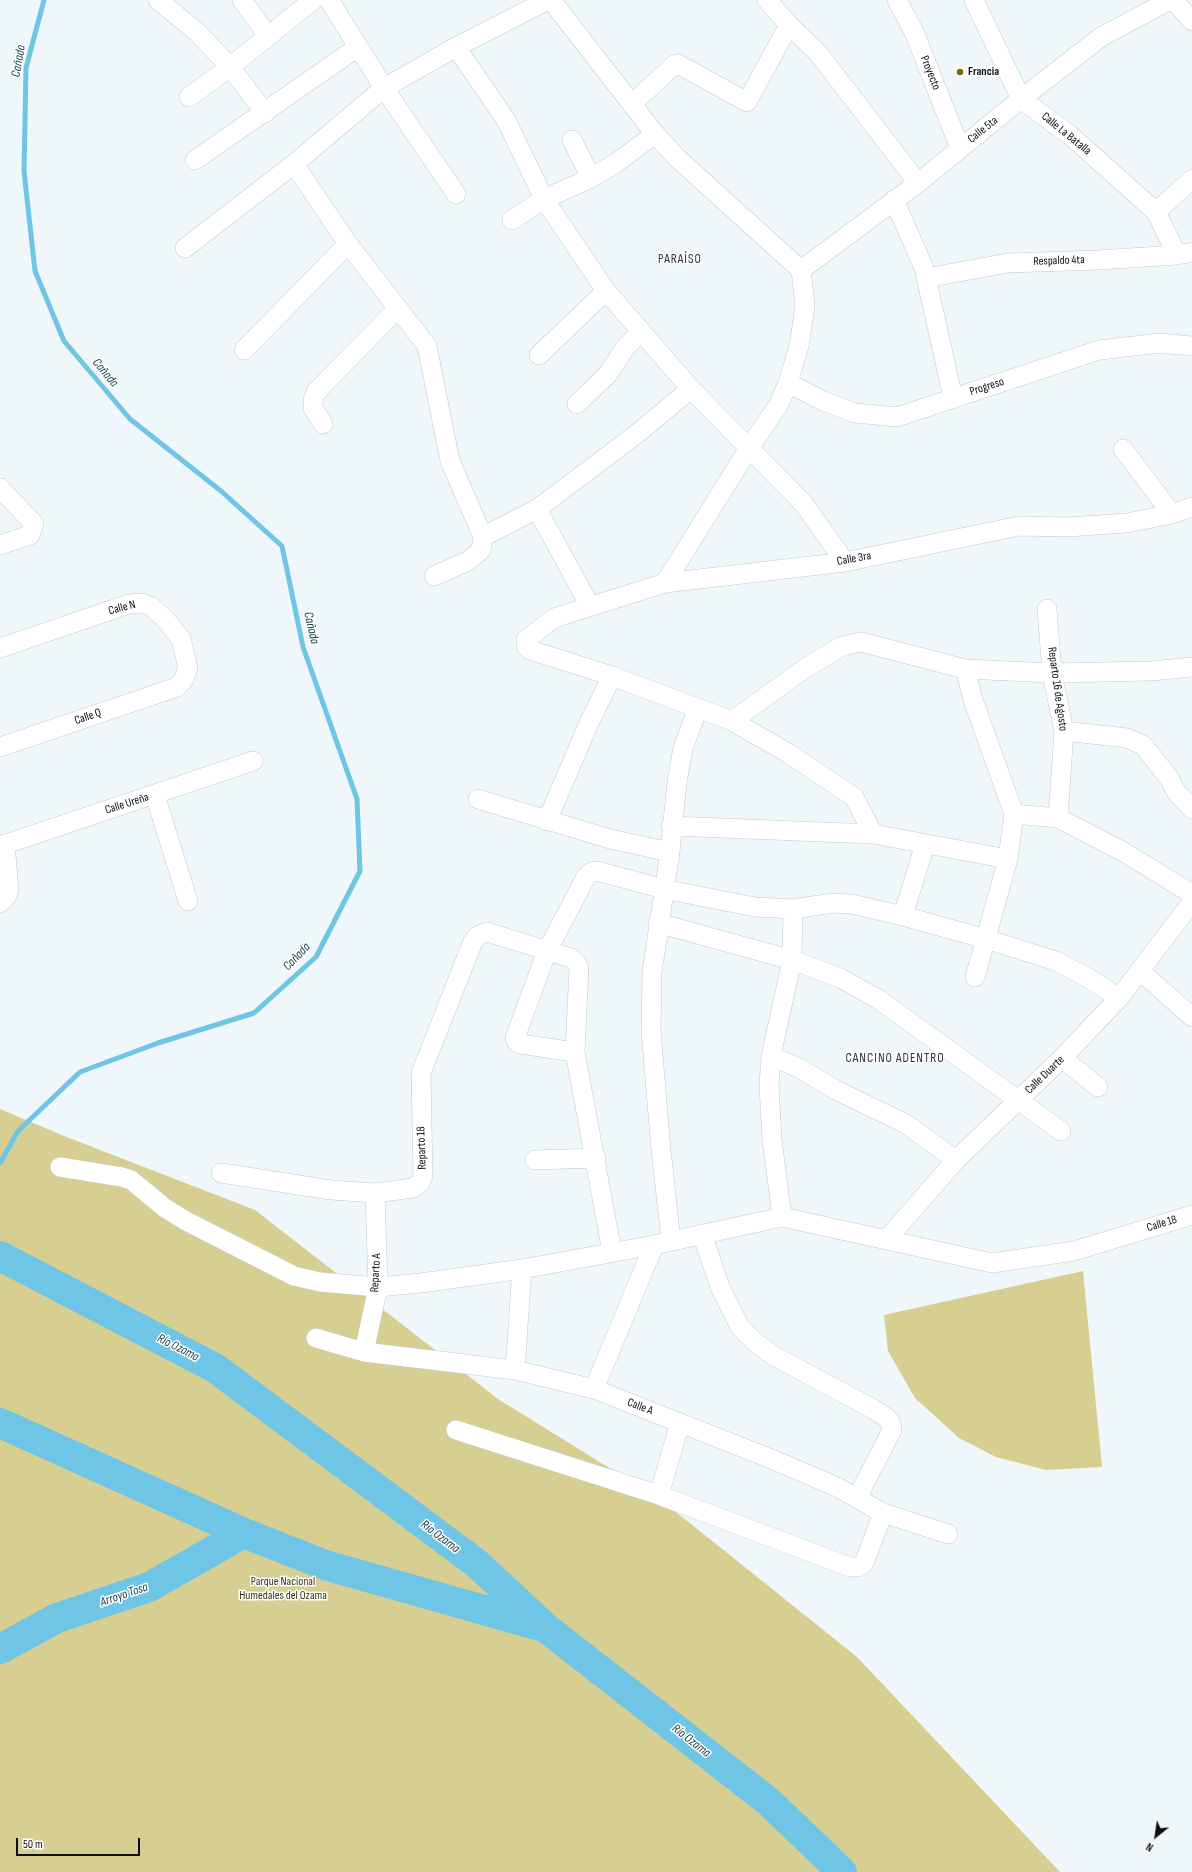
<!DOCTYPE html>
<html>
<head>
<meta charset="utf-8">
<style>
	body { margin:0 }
	#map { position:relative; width:1192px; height:1872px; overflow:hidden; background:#f0f7fa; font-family:"Sofia Sans Condensed",sans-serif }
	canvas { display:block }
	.north { position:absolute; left:1136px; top:1816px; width:40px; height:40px; -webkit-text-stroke:3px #fff; paint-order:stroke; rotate:210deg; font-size:11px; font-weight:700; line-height:16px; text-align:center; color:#0c0f10 }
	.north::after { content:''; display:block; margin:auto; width:14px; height:18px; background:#0c0f10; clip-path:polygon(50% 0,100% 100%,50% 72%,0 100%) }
	.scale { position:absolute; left:16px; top:1838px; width:124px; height:18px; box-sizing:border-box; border:2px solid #0c0f10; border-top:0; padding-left:5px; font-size:12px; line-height:14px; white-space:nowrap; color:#0c0f10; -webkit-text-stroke:3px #fff; paint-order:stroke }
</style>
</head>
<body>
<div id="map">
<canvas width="1192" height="1872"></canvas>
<div class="north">N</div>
<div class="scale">50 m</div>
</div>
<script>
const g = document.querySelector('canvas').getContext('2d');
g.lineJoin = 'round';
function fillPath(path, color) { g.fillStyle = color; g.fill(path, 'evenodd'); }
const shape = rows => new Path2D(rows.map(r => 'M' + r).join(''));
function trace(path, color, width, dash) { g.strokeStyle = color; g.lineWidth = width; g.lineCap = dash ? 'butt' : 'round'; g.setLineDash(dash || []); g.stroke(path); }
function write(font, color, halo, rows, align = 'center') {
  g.font = font + ' "Sofia Sans Condensed",sans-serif'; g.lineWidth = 3; g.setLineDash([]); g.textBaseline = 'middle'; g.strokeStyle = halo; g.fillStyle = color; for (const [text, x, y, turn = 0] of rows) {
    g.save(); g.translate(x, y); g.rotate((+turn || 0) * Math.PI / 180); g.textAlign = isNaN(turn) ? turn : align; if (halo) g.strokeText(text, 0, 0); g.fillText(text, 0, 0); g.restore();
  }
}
fillPath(shape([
	[0,1109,64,1136,255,1210,498,1399,661,1500,857,1657,1060,1872,0,1872],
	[1083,1271,1102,1467,1046,1470,996,1457,959,1438,915,1398,888,1351,884,1315]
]), '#d7ce91');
trace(shape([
	[0,1163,18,1131,80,1072,158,1043,254,1013,316,957,360,871,357,799,303,647,282,546,221,491,130,419,64,341,35,271,24,171,26,68,44,0]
]), '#6fc5e5', 5);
trace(shape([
	[0,1256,215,1368,476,1563,546,1628,769,1802,842,1872],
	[0,1423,244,1533,325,1565,540,1626],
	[0,1649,57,1618,149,1587,244,1533]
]), '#6fc5e5', 30);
const street = shape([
	[158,0,198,33,230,67,265,113],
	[242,0,268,36],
	[329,0,384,88,456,194],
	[551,0,655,134,677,158,801,270,805,306,799,346,788,383,778,406,749,448,665,583],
	[767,0,789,25,818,53,918,183],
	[897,0,914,32,960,148],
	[974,0,1021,99,1071,136,1156,212,1177,255],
	[1173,0,1192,21],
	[456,47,506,120,544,199,606,291,691,389,803,503,845,562],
	[189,97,230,67,313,0],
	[632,104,674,65,678,64,747,102,789,25],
	[572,140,591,178],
	[195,160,358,47],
	[294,164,348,244,427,346,450,461,480,530,484,533,488,534,537,509,634,436,691,389],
	[894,200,924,268,953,398],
	[1156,212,1192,179],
	[512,220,544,199,591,178,616,163,655,134],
	[185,248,294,164,384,88,456,47,548,0],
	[801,270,918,183,1021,99,1101,37,1170,0],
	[926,278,1008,263,1098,260,1177,255,1192,252],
	[244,350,348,244],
	[539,355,606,291],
	[788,383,823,401,855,413,897,417,1099,350,1160,343,1192,346],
	[577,404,608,374,625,348,641,331],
	[323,424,313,408,313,400,316,392,398,308],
	[1123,449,1172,514],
	[0,488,34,524,30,535,0,545],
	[537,509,590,606],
	[434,576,468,561,481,550,484,533],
	[1047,609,1052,673,1064,731,1058,818],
	[0,648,129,604,142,603,152,607,166,620,181,639,188,668,184,679,177,687,0,747],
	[965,669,973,700,1014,814,1008,859,975,977],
	[732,721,804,669,842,646,861,642,965,669,1052,673,1151,671,1192,667],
	[1064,731,1127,738,1143,745,1169,778,1177,793,1192,809],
	[155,795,188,901],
	[478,799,610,839,670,852],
	[1014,814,1058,818,1122,851,1192,894],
	[547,821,589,723,612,676],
	[671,826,873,834,1008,859],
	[873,834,854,797,788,753,732,721,612,676,530,650,526,646,526,640,554,618,665,583,845,562,1019,526,1067,527,1127,523,1172,514,1192,507],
	[0,846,253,761],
	[0,903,7,896,9,890,5,844],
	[903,916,925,844],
	[658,923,792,960,840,978,878,999,1061,1131],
	[1140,971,1192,1017],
	[575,1052,520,1044,517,1042,515,1038,547,951,586,877,591,872,597,871,664,889,755,907,793,909,833,903,852,904,903,916,986,939,1056,961,1090,979,1119,998],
	[771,1056,799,1068,836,1090,906,1124,956,1160],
	[1062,1058,1098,1087],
	[535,1160,596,1158],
	[60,1167,122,1177,131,1180,165,1208,186,1221,294,1276,320,1282,378,1287,421,1283,522,1269,654,1245,782,1217,992,1263,1074,1251,1192,1215],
	[221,1173,331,1190,375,1193,413,1188,420,1183,423,1176,421,1073,472,944,477,936,487,932,571,958,576,963,579,968,575,1052,612,1252],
	[782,1217,772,1140,769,1086,771,1056,792,960,793,909],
	[702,1234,720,1287,740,1327,755,1342,774,1356,873,1409,887,1418,891,1423,892,1430,857,1498],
	[887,1239,956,1160,1062,1058,1119,998,1192,902],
	[671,1241,661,1150,651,1031,652,972,670,852,677,782,683,748,698,708],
	[316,1338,364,1352,515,1370,594,1389,769,1458,837,1487,883,1513,948,1534],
	[364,1352,378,1287,375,1193],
	[515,1370,522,1269],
	[594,1389,654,1245],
	[456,1430,659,1495,850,1567,858,1567,864,1563,883,1513],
	[659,1495,680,1423]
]);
trace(street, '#c2c9cc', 20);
trace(street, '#fff', 19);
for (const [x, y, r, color] of [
	[960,72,4,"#786a02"]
]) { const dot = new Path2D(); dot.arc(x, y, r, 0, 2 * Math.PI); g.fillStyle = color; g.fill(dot); trace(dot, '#fff', 1.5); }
write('bold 12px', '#0c0f10', '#fff', [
	["Francia",968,72]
], 'left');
write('12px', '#0c0f10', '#fff', [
	["Proyecto",930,73,68],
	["Calle 5ta",983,130,-39],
	["Calle La Batalla",1066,134,39],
	["Respaldo 4ta",1059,261,-2],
	["Progreso",987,387,-18],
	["Calle 3ra",854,559,-10],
	["Calle N",122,608,-15],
	["Reparto 16 de Agosto",1057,689,82],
	["Calle Q",88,717,-19],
	["Calle Ureña",127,804,-18],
	["Calle Duarte",1045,1075,-44],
	["Reparto 18",422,1148,-92],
	["Calle 18",1162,1224,-17],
	["Reparto A",376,1273,-87],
	["Calle A",640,1407,21]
]);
write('12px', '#373312', '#fff', [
	["Parque Nacional",283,1582],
	["Humedales del Ozama",283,1596]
]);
write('italic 13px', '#143b49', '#fff', [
	["Cañada",19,61,-80],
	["Cañada",105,373,50],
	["Cañada",311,628,77],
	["Cañada",297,957,-46],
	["Río Ozama",178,1348,27],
	["Río Ozama",440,1537,37],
	["Arroyo Tosa",124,1595,-19],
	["Río Ozama",691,1741,38]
]);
g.letterSpacing = '1px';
write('13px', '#2d3234', '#fff', [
	["PARAÍSO",680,260],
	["CANCINO ADENTRO",895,1059]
]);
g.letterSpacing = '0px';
</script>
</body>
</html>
